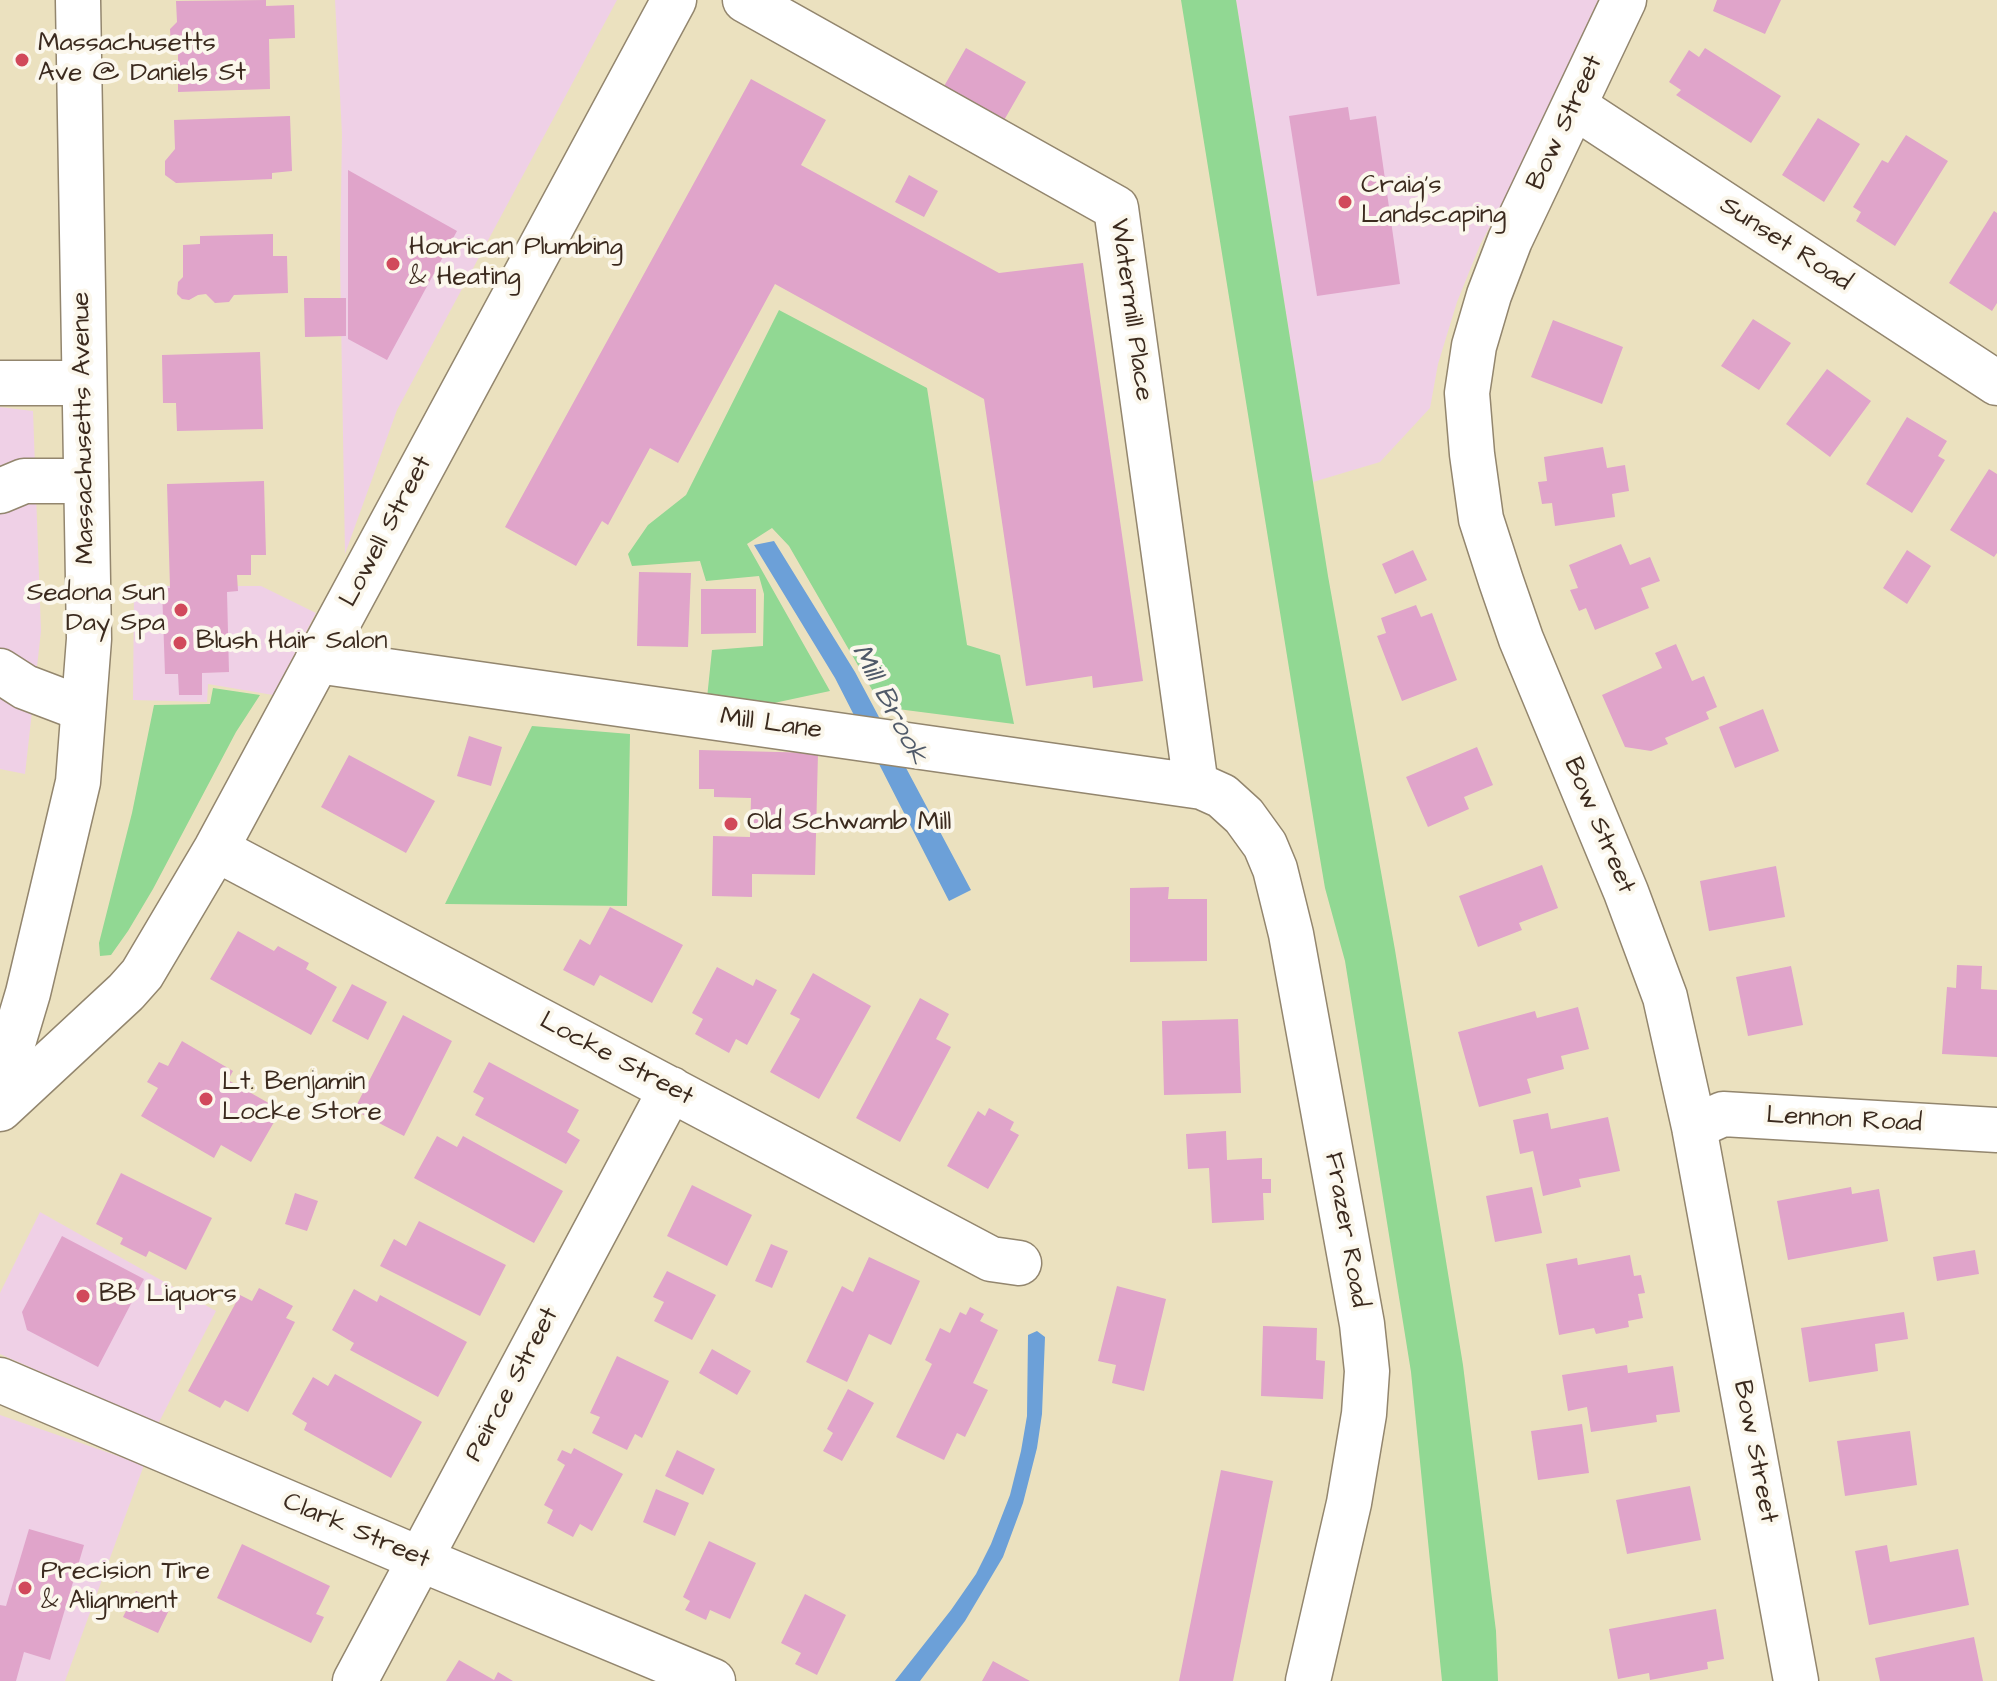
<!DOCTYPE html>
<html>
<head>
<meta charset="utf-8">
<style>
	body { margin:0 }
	canvas { display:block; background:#ebe1bf }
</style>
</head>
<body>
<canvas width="1997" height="1681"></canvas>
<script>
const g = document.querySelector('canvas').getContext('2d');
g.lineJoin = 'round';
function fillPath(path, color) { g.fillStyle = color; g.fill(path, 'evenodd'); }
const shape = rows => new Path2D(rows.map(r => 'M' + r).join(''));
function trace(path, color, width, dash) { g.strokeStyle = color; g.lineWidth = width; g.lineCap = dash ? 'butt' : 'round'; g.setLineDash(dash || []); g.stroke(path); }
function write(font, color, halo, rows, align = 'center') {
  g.font = font + ' "Architects Daughter",sans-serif'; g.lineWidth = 8; g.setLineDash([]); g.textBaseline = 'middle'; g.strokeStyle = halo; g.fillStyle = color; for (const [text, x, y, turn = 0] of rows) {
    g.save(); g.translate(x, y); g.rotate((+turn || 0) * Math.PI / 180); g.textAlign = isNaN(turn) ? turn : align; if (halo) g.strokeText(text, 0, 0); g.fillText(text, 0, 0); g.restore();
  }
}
fillPath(shape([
	[335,0,617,0,397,410,345,554,340,258,342,134],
	[1236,0,1598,0,1532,147,1480,245,1457,302,1438,364,1430,408,1380,462,1313,482],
	[0,407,33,411,41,631,25,774,0,769],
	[134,586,261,586,316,613,273,695,208,684,207,702,133,700],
	[40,1212,216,1311,158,1424,0,1354,0,1293],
	[0,1415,144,1465,65,1681,0,1681]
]), '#efd0e6');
fillPath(shape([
	[1181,0,1236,0,1328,576,1395,950,1463,1365,1496,1631,1498,1681,1442,1681,1411,1372,1345,961,1325,888,1316,835],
	[779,310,927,388,967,645,1000,655,1014,724,882,707,789,546,772,528,747,544,830,691,774,703,707,698,712,650,763,646,764,594,759,576,706,581,700,561,632,566,628,554,648,525,686,495],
	[213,688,260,695,236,732,153,889,128,931,111,955,100,956,99,943,132,813,154,705,210,704],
	[532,726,630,734,627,906,445,904]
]), '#91d893');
fillPath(shape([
	[774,541,855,672,971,890,949,901,835,678,754,545],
	[1037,1331,1045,1337,1042,1414,1037,1448,1023,1503,1003,1557,965,1621,920,1681,895,1681,951,1610,976,1574,991,1544,1010,1495,1021,1451,1027,1416,1028,1335]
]), '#6ca0d8');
fillPath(shape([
	[266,0,266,6,294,5,295,38,269,39,270,89,178,92,178,53,171,47,170,29,177,22,176,1],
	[1717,0,1781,0,1765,34,1713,11],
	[966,48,1026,82,1003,122,943,88],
	[1705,48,1781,96,1751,143,1676,95,1681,90,1669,82,1689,50,1699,57],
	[751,79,826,120,801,165,999,273,1083,263,1143,681,1093,688,1092,676,1026,686,984,399,775,284,678,463,650,448,608,525,602,521,576,566,505,527],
	[1348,107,1350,120,1376,116,1400,284,1317,296,1289,116],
	[290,116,292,171,272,173,272,179,176,183,165,175,165,161,175,149,174,120],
	[1818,118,1860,144,1824,202,1782,175],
	[1906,135,1948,161,1895,246,1856,221,1861,212,1853,207,1882,160,1888,163],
	[348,170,457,231,387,360,348,339],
	[909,175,938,191,924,217,895,202],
	[1994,211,1997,213,1997,303,1992,311,1949,283],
	[273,234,273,256,287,256,288,293,234,295,229,302,215,303,206,294,198,295,189,300,182,299,177,294,178,282,183,277,183,245,200,244,200,236],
	[304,298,346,298,346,336,305,337],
	[1753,319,1791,343,1759,390,1721,366],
	[1553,320,1623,347,1602,404,1531,377],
	[260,352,263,429,177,431,176,403,163,403,162,355],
	[1827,369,1871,401,1830,457,1786,424],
	[1907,417,1947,441,1938,456,1945,460,1912,513,1866,484],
	[1603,447,1607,468,1625,465,1629,491,1612,494,1615,517,1555,526,1552,503,1542,504,1538,482,1547,481,1544,457],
	[1989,469,1997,474,1997,553,1994,557,1950,530],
	[264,481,266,555,251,555,251,575,237,575,238,591,227,592,229,672,202,673,202,695,179,695,178,674,165,674,162,588,170,588,167,484],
	[1621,544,1630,565,1650,557,1660,581,1641,588,1649,608,1595,630,1586,608,1579,611,1570,590,1578,588,1569,565],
	[1413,550,1427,580,1395,594,1382,564],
	[1907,550,1931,566,1907,604,1883,588],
	[639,572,691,573,688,647,637,646],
	[701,589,756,589,756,633,701,634],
	[1416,605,1421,617,1432,613,1457,680,1402,701,1377,636,1386,633,1381,618],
	[1676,644,1692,681,1704,676,1717,707,1706,712,1709,719,1665,738,1668,744,1651,751,1625,747,1602,695,1662,668,1655,653],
	[1763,709,1779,751,1735,768,1719,727],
	[469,736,502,747,491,786,457,776],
	[1477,747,1493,785,1464,797,1469,809,1428,827,1406,777],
	[699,750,818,753,815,875,752,874,752,897,712,896,713,836,750,837,751,798,714,797,714,789,699,789],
	[349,755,435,801,406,853,321,807],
	[1542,865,1558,908,1519,923,1522,930,1478,947,1459,896],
	[1776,866,1785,917,1709,931,1700,881],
	[1169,887,1168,899,1207,899,1207,961,1130,962,1130,888],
	[610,907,683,945,652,1003,600,975,594,986,563,970,580,939,590,945],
	[238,931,274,951,278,946,309,963,306,969,337,987,311,1035,210,979],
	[1957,965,1982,966,1981,989,1997,990,1997,1057,1942,1054,1947,987,1956,988],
	[1791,966,1803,1025,1748,1036,1736,977],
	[717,967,753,986,756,979,777,990,747,1045,736,1039,729,1053,695,1034,703,1019,692,1013],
	[813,973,871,1006,819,1099,770,1072,800,1019,790,1014],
	[352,984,387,1002,368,1040,332,1021],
	[920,998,949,1014,936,1039,951,1047,900,1142,856,1118],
	[1578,1007,1589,1049,1561,1056,1564,1069,1527,1079,1531,1093,1479,1107,1458,1032,1535,1011,1537,1018],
	[403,1015,452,1041,404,1136,354,1110],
	[1238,1019,1241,1093,1164,1095,1162,1021],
	[182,1041,233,1071,228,1080,281,1110,251,1162,221,1145,214,1158,141,1116,158,1088,147,1082,159,1062,168,1066],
	[489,1062,579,1110,567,1132,580,1140,566,1164,475,1115,484,1098,473,1092],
	[989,1108,1014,1122,1010,1130,1019,1135,988,1189,947,1166,978,1111,985,1116],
	[1548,1113,1551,1129,1608,1117,1620,1171,1579,1179,1581,1187,1543,1196,1533,1151,1520,1154,1513,1120],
	[1226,1131,1227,1160,1262,1158,1262,1179,1271,1179,1271,1193,1263,1193,1264,1220,1212,1223,1209,1168,1188,1169,1186,1134],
	[437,1136,457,1147,463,1136,563,1191,534,1243,414,1178],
	[121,1173,212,1218,186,1270,149,1251,146,1257,120,1244,123,1238,96,1224],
	[692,1185,752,1215,727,1266,667,1236],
	[1532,1187,1542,1233,1495,1242,1486,1196],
	[1851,1187,1852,1194,1879,1189,1888,1241,1788,1260,1777,1201],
	[295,1193,318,1201,307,1231,285,1224],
	[419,1221,506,1265,480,1316,380,1266,394,1239,406,1246],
	[62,1236,144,1279,98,1367,27,1330,22,1312],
	[771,1244,788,1251,772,1288,755,1281],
	[1975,1250,1979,1274,1937,1281,1933,1257],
	[1630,1255,1634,1276,1641,1275,1645,1293,1638,1294,1643,1318,1628,1321,1629,1327,1596,1334,1594,1328,1559,1335,1546,1264,1577,1258,1578,1265],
	[869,1257,920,1281,891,1345,869,1334,847,1382,806,1362,842,1286,853,1292],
	[667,1271,716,1295,692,1340,654,1321,664,1302,653,1297],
	[1117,1286,1166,1299,1144,1391,1112,1383,1116,1365,1098,1361],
	[259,1288,293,1306,286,1318,295,1322,248,1412,225,1400,220,1408,188,1391,240,1295,252,1301],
	[354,1289,377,1302,380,1295,467,1342,438,1397,350,1350,354,1343,332,1330],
	[970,1307,984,1314,980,1321,998,1330,973,1383,988,1390,965,1437,957,1433,944,1460,896,1437,932,1364,925,1360,940,1328,950,1333,960,1312,966,1315],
	[1904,1312,1908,1339,1875,1344,1878,1371,1809,1382,1801,1328],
	[1263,1326,1317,1328,1316,1360,1325,1361,1323,1399,1261,1396],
	[712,1349,751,1371,737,1395,699,1373],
	[617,1356,669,1381,642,1438,635,1434,627,1450,592,1433,600,1417,590,1413],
	[1627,1365,1628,1373,1673,1366,1680,1412,1656,1415,1657,1422,1591,1432,1587,1407,1568,1411,1562,1375],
	[335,1374,422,1422,391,1478,304,1430,307,1423,292,1414,313,1377,328,1386],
	[848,1389,874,1403,842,1461,823,1451,833,1433,827,1429],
	[1582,1424,1589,1473,1538,1480,1531,1431],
	[1910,1431,1917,1485,1845,1496,1837,1441],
	[574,1448,623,1474,592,1531,580,1524,573,1537,547,1523,553,1510,544,1505,565,1465,557,1460,562,1450,571,1454],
	[677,1450,715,1469,703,1495,665,1476],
	[1221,1470,1273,1481,1233,1681,1179,1681],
	[1690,1486,1701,1540,1627,1554,1616,1500],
	[656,1489,689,1503,675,1536,643,1522],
	[29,1529,84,1545,50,1660,24,1652,16,1681,0,1681,0,1605,6,1606],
	[709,1541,756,1563,730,1619,710,1610,706,1620,685,1610,690,1601,683,1597],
	[242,1544,330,1586,316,1614,324,1617,311,1643,217,1598],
	[1887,1545,1890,1562,1958,1549,1969,1605,1869,1625,1855,1551],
	[136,1591,170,1608,158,1633,123,1617],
	[805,1594,846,1615,817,1675,795,1664,801,1653,781,1643],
	[1716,1609,1724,1659,1707,1662,1708,1669,1650,1680,1649,1673,1618,1679,1609,1629],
	[1974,1637,1983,1681,1880,1681,1875,1658],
	[459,1660,494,1680,498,1672,513,1681,446,1681],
	[993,1661,1030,1681,982,1681]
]), '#e0a4ca');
const minor = shape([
	[745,0,1116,208,1196,786],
	[1624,0,1510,240,1489,295,1474,346,1467,393,1472,454,1481,519,1501,581,1521,639,1626,892,1665,997,1694,1127,1796,1681],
	[1574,106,1997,383],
	[0,383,84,383],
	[0,491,24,481,86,481],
	[317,661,1202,787,1222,796,1244,816,1265,845,1275,869,1291,934,1362,1324,1367,1371,1364,1414,1349,1503,1308,1681],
	[0,671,25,687,83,709],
	[216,849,991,1259,1019,1263],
	[0,1109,126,992,142,974,216,849,674,0],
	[1694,1127,1723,1114,1997,1130],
	[0,1380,420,1559,713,1681],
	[355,1681,671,1089]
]);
const major = shape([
	[0,1087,28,993,78,782,89,639,78,0]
]);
trace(minor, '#93866e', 47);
trace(major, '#93866e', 47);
trace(minor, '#fff', 44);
trace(major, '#fff', 44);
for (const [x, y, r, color] of [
	[22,60,8,"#d1495b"],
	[1345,202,8,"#d1495b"],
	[393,264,8,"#d1495b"],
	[181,610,8,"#d1495b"],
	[180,643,8,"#d1495b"],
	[731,824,8,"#d1495b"],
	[206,1099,8,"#d1495b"],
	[83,1296,8,"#d1495b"],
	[25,1588,8,"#d1495b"]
]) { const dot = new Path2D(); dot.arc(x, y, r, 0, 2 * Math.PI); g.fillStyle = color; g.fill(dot); trace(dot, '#fbf7ec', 3); }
write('26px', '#3b2a1e', '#fbf7ec', [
	["Massachusetts",38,45],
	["Ave @ Daniels St",38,75],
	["Craig's",1361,187],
	["Landscaping",1361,217],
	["Hourican Plumbing",409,249],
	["& Heating",409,279],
	["Sedona Sun",165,595,"right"],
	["Day Spa",165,625,"right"],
	["Blush Hair Salon",196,643],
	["Old Schwamb Mill",747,824],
	["Lt. Benjamin",222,1084],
	["Locke Store",222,1114],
	["BB Liquors",99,1296],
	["Precision Tire",41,1573],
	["& Alignment",41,1603]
], 'left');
write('26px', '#3b2a1e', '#fbf7ec', [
	["Bow Street",1566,123,-65],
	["Sunset Road",1785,245,33],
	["Watermill Place",1130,310,82],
	["Massachusetts Avenue",85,428,-91],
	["Lowell Street",387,532,-62],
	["Mill Lane",771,725,8],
	["Bow Street",1598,826,67],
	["Locke Street",616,1060,28],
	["Lennon Road",1844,1121,3],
	["Frazer Road",1345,1230,80],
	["Peirce Street",513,1385,-62],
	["Bow Street",1754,1452,79],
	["Clark Street",356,1532,23]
]);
write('italic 28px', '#4f5968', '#fbf7ec', [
	["Mill Brook",888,705,62]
]);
</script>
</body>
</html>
